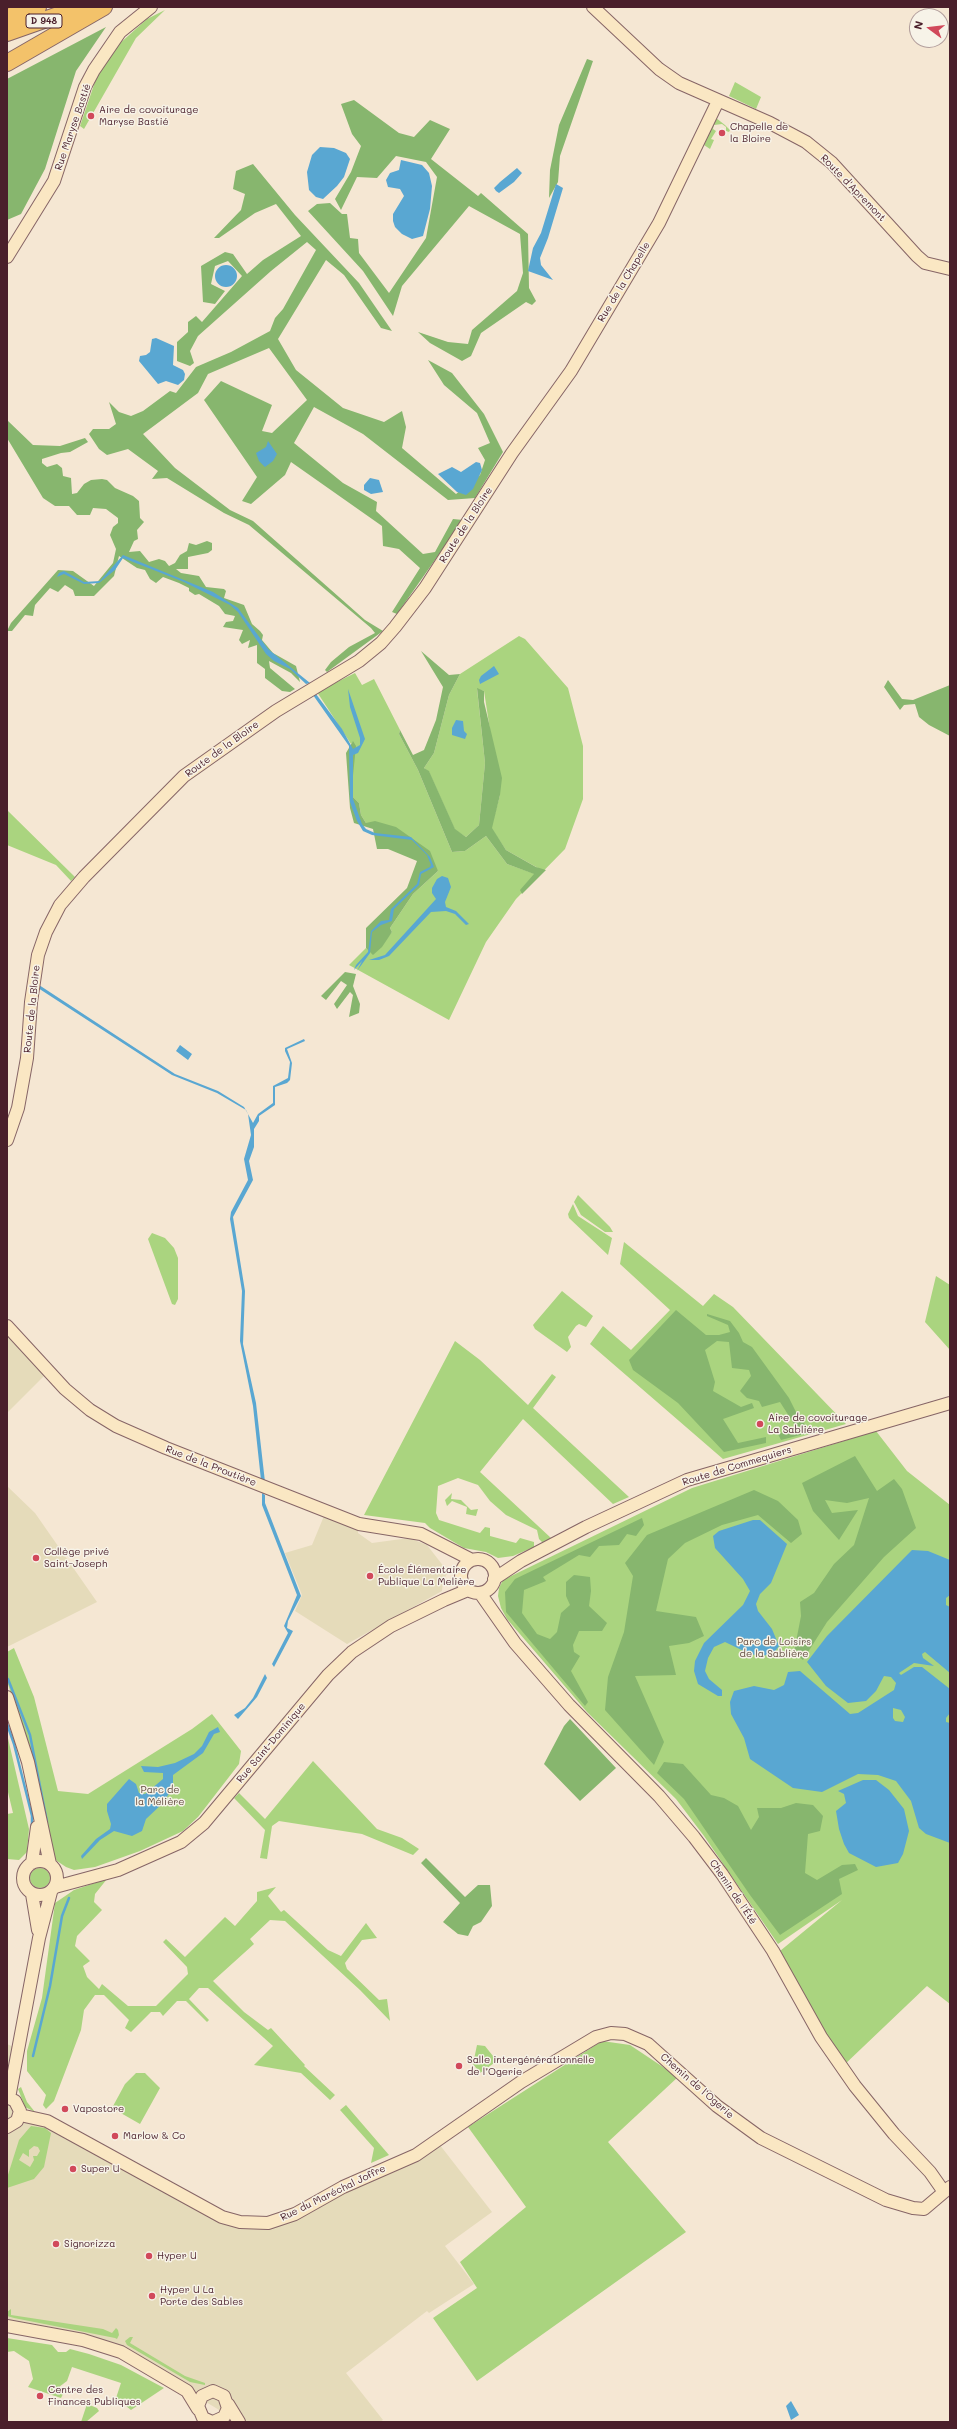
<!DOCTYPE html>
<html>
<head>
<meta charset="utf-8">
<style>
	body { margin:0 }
	#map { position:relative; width:957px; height:2429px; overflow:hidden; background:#f5e7d3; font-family:Mali,sans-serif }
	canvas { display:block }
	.frame { position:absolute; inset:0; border:8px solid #4a1f2b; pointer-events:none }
	.north { position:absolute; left:909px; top:8px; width:40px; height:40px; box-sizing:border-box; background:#f7f3e8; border:1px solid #b29e9c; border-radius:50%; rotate:285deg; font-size:11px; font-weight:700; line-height:16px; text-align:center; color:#4a1f2b }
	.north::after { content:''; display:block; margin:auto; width:14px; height:18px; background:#d1495b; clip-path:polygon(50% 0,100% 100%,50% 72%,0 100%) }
</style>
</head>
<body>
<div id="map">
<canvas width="957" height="2429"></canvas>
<div class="frame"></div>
<div class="north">N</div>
</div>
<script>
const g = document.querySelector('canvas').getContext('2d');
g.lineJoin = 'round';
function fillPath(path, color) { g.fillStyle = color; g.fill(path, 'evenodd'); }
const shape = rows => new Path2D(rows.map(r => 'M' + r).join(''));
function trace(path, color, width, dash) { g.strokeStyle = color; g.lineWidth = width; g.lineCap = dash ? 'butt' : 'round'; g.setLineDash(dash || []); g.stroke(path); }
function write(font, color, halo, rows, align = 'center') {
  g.font = font + ' Mali,sans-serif'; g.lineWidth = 3; g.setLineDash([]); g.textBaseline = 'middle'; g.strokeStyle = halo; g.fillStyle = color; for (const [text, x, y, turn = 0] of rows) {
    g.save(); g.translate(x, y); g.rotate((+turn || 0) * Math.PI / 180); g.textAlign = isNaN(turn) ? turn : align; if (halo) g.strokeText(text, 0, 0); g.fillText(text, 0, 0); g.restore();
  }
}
fillPath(shape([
	[7,1326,48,1372,7,1413],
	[7,1486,35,1513,97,1602,7,1647],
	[324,1516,358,1530,358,1533,372,1543,409,1538,427,1545,448,1572,443,1581,442,1591,347,1644,295,1611,302,1595,285,1553,312,1545],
	[7,2044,18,2049,9,2091,29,2116,222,2217,268,2223,436,2140,492,2212,445,2246,474,2284,429,2313,427,2311,346,2373,383,2420,380,2422,239,2422,135,2359,7,2326]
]), '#e5dbba');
fillPath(shape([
	[165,10,136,38,84,129,80,126,98,73,118,45,147,19],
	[735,82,761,97,756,109,729,96],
	[716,118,725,125,730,130,729,132,726,131,726,127,722,124,714,125,713,129,716,131,711,139,714,140,710,149,704,145,705,143],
	[519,636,525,639,568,688,583,746,583,799,565,849,516,899,486,942,449,1020,349,965,366,948,373,954,392,932,390,928,413,894,438,871,366,823,361,815,359,803,351,795,353,742,351,744,317,692,355,673,362,685,374,679,400,730,399,734,418,770,452,852,465,851,486,836,507,864,535,874,538,868,506,850,491,828,500,795,484,691,477,689,485,763,479,825,466,837,455,830,429,772,424,768,434,753,449,695,460,674],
	[7,810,75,877,71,881,56,865,7,845],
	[578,1195,610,1227,613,1232,605,1232,581,1215,574,1202],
	[573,1204,578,1216,612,1238,608,1255,569,1218,568,1214],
	[152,1233,165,1238,174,1248,178,1258,178,1299,175,1305,172,1304,148,1239],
	[624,1242,703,1306,714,1294,733,1307,846,1424,723,1459,590,1344,603,1326,631,1350,670,1310,620,1264],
	[936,1276,950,1285,950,1350,925,1322],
	[562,1291,593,1316,586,1327,579,1324,576,1326,568,1337,571,1347,567,1352,535,1329,533,1325],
	[455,1341,480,1360,528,1405,552,1374,556,1377,533,1408,629,1497,613,1504,523,1419,480,1472,551,1538,543,1543,539,1539,537,1530,506,1515,490,1501,478,1485,458,1478,438,1486,436,1513,439,1520,480,1533,485,1527,490,1528,490,1536,516,1543,520,1538,534,1542,534,1547,513,1556,498,1558,486,1552,464,1548,430,1528,425,1523,364,1515],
	[876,1431,907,1471,950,1505,950,2004,927,1986,842,2067,780,1951,842,1900,778,1944,704,1836,676,1799,587,1712,507,1619,501,1608,498,1596,499,1588,503,1580,692,1488],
	[452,1493,451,1499,461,1500,471,1510,478,1509,476,1516,466,1514,467,1507,452,1501,447,1506,445,1500],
	[14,1648,34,1697,58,1791,88,1794,192,1729,212,1714,241,1751,239,1764,198,1817,183,1831,140,1851,95,1867,74,1870,66,1867,57,1861,49,1852,34,1765,7,1681,7,1652],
	[7,1734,29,1829,27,1852,19,1860,7,1859,7,1814,13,1813,7,1788],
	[313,1761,377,1829,402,1838,419,1849,413,1855,362,1834,279,1821,272,1826,267,1859,260,1858,265,1830,234,1798,239,1793,265,1819],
	'30 1878a10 10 0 1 1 20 0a10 10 0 1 1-20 0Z',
	[107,1879,95,1894,94,1902,102,1910,77,1936,75,1946,90,1961,83,1966,87,1977,99,1989,102,1984,128,2006,156,2006,188,1974,187,1967,163,1942,166,1939,185,1957,225,1917,235,1926,257,1901,257,1892,276,1887,268,1896,281,1912,284,1910,328,1950,341,1956,366,1923,377,1938,362,1940,345,1963,347,1969,379,2000,387,1999,390,2021,360,1990,285,1921,270,1920,250,1939,254,1944,213,1981,244,2012,268,2030,271,2028,305,2065,304,2066,335,2095,330,2100,301,2073,254,2065,273,2046,208,1988,199,1988,189,1999,209,2020,207,2022,186,2001,177,2001,163,2016,160,2012,151,2012,131,2032,125,2028,129,2020,104,1995,95,1995,84,2010,81,2030,54,2101,46,2109,43,2105,46,2095,27,2071,27,2051,42,1998,55,1903,74,1890],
	[602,2041,630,2045,678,2077,608,2142,686,2232,477,2381,433,2318,477,2288,460,2262,526,2207,468,2127],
	[477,2045,485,2046,497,2061,480,2073,473,2064],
	[136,2073,145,2073,160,2088,140,2124,112,2108,125,2084],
	[21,2087,27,2102,35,2112,25,2107,18,2089],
	[346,2105,389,2155,371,2163,374,2148,340,2110],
	[31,2126,45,2128,51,2133,44,2167,34,2179,7,2188,7,2178,19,2140],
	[34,2146,38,2147,40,2151,37,2156,33,2156,34,2160,30,2167,19,2160,23,2153,29,2157,29,2150],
	[11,2309,11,2315,103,2329,112,2333,116,2328,118,2330,119,2335,117,2339,115,2338,14,2318,7,2316,7,2312],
	[130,2337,133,2337,130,2343,185,2376,205,2383,205,2385,190,2382,127,2345,125,2341],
	[7,2338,52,2345,58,2352,66,2352,70,2349,89,2354,121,2365,164,2388,131,2410,116,2398,121,2383,72,2367,67,2381,59,2387,63,2394,61,2398,28,2387,33,2379,29,2361,14,2351,7,2352],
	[87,2404,97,2408,99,2411,86,2422,81,2422]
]), '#aad47f');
fillPath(shape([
	[106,27,76,71,45,169,21,214,7,220,7,79],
	[587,59,593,61,560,156,558,182,549,198,550,170,559,125],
	[354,100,399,133,414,137,430,120,450,129,431,159,478,196,481,193,528,234,529,288,536,301,532,305,526,302,481,333,471,356,462,361,430,343,418,332,448,342,468,344,472,330,517,291,523,273,520,234,469,206,402,286,393,316,363,271,308,211,317,204,330,203,342,214,347,214,350,238,358,239,359,253,389,293,426,238,437,177,426,162,396,156,377,178,357,177,341,210,335,199,351,172,361,146,352,134,341,104],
	[253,164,295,215,359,283,392,331,381,328,344,275,326,260,278,339,296,370,343,408,384,422,402,411,406,427,402,448,456,494,480,475,485,460,478,448,490,443,477,413,444,385,428,360,452,373,484,414,503,452,475,498,448,500,363,434,314,407,294,443,343,483,377,502,376,511,423,554,435,552,453,519,463,520,397,614,392,612,420,568,399,549,383,546,382,526,291,462,285,475,251,504,242,501,257,477,204,400,221,381,272,405,262,431,272,433,307,400,269,348,208,374,198,393,143,434,175,468,230,510,253,521,365,620,383,631,327,672,325,670,331,662,349,647,375,633,371,628,249,525,224,513,167,478,152,479,158,471,128,449,107,455,99,449,89,434,93,429,109,429,116,424,109,402,119,412,131,416,143,411,170,391,176,393,196,367,231,352,270,331,275,318,283,309,316,250,307,242,271,271,198,336,190,351,194,363,190,366,177,361,177,342,188,332,188,322,196,316,202,322,242,276,228,261,215,266,211,284,225,291,215,304,203,302,201,266,225,252,233,254,247,274,263,260,301,236,276,204,255,213,219,238,214,238,241,210,245,194,233,189,236,171],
	[7,420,33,445,60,446,85,438,88,442,70,452,61,453,42,459,42,463,47,467,57,464,62,468,63,476,71,478,72,494,77,493,84,484,91,480,102,479,107,480,115,488,133,496,139,501,140,518,144,522,137,530,138,539,134,541,129,552,140,551,149,562,159,559,165,561,169,566,175,563,180,555,187,551,189,543,196,545,207,541,212,543,212,550,208,553,188,557,188,569,176,569,181,573,199,576,206,587,224,589,226,591,224,598,244,605,252,624,260,631,263,635,262,640,273,653,296,666,300,682,291,673,269,661,270,668,295,689,290,692,282,691,265,678,265,669,257,663,257,645,248,648,250,640,242,644,239,640,243,630,223,627,226,622,233,621,235,616,225,614,219,606,199,594,195,595,189,591,189,588,179,583,163,577,156,583,150,579,145,570,137,568,119,556,114,576,94,596,75,596,73,590,65,585,58,592,50,588,35,605,33,616,25,615,12,631,7,631,11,623,58,570,73,571,94,586,113,563,116,549,110,535,113,527,118,523,118,518,106,509,93,508,90,515,77,515,69,506,55,506,43,498,7,438],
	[421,651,449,675,460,674,449,695,434,753,424,768,429,771,455,829,466,837,479,825,485,763,477,688,484,691,484,702,502,778,500,795,492,828,506,850,536,867,546,870,522,894,520,890,534,874,507,864,486,836,465,851,452,852,418,770,399,734,400,730,413,755,424,750,436,720,443,687],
	[888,680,902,699,913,700,950,685,950,736,929,725,919,717,915,704,904,705,900,710,884,687],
	[353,741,356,746,351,795,359,803,361,815,366,823,375,821,396,827,430,851,438,871,413,894,390,928,392,932,382,947,373,955,366,948,366,928,407,888,417,861,388,849,377,849,373,829,354,823,350,808,346,753],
	[345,972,356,974,353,986,360,1004,359,1013,349,1017,353,995,350,992,337,1009,334,1004,347,985,341,981,326,1000,321,996],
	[676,1310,706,1335,719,1335,730,1332,728,1325,707,1316,707,1314,730,1321,739,1333,743,1342,752,1347,789,1398,799,1418,812,1432,781,1440,778,1434,796,1427,780,1402,762,1407,759,1401,747,1398,740,1391,751,1376,749,1370,732,1368,729,1342,717,1341,705,1350,715,1382,713,1391,741,1407,752,1403,754,1408,723,1419,738,1443,766,1437,766,1443,724,1452,678,1403,633,1370,629,1360],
	[855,1456,877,1491,894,1479,902,1489,916,1528,884,1557,827,1622,803,1660,794,1652,801,1616,800,1602,814,1593,834,1564,854,1545,869,1498,847,1503,825,1500,832,1513,858,1510,839,1540,813,1511,802,1483],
	[754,1490,778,1501,798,1520,802,1534,791,1543,758,1515,722,1525,685,1543,668,1559,656,1611,696,1617,704,1636,689,1643,669,1646,676,1675,635,1676,664,1742,654,1765,605,1710,608,1677,624,1632,633,1576,625,1563,647,1535],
	[642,1518,644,1525,636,1536,627,1534,619,1545,599,1546,590,1557,579,1555,543,1577,546,1581,524,1590,522,1613,537,1634,550,1639,557,1632,561,1613,570,1605,566,1596,566,1582,574,1575,590,1577,591,1591,589,1606,607,1623,602,1631,579,1631,573,1645,574,1652,580,1656,571,1671,588,1702,585,1706,506,1612,505,1592,515,1579],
	[570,1719,616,1768,580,1801,544,1764,564,1726],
	[664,1762,683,1764,711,1795,724,1798,738,1806,751,1830,759,1817,757,1808,781,1808,796,1803,813,1805,823,1816,820,1831,808,1834,805,1873,817,1880,842,1865,855,1864,858,1870,839,1879,842,1894,780,1935,750,1895,684,1799,657,1773],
	[426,1858,465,1897,478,1885,490,1885,492,1906,481,1922,473,1926,468,1936,458,1934,443,1922,460,1903,421,1863]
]), '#87b66e');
fillPath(shape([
	[320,147,334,148,346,153,350,159,344,177,337,186,323,199,316,197,309,190,307,172,312,155],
	[401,160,422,165,429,173,432,186,430,209,423,236,412,239,402,234,395,227,393,221,393,214,404,196,400,189,388,187,386,180,390,173,399,170],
	[517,168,522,173,514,182,499,193,496,191,494,188,500,182],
	[556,184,563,188,548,238,540,258,541,265,553,280,528,271,533,248,541,233],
	'215 276a11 11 0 1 1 22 0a11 11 0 1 1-22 0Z',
	[156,338,174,346,173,365,183,370,185,374,184,380,178,385,166,381,158,384,139,361,140,356,146,355,150,352,152,339],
	[268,441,277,454,273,461,265,467,259,461,256,453,266,447],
	[476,462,480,463,482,470,473,489,466,495,457,492,438,474,452,467,461,472],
	[370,478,379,480,383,492,371,494,364,490,364,485],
	[123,555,213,592,238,608,268,649,310,683,306,684,290,669,274,661,266,654,238,612,230,605,184,582,123,558,115,570,99,583,84,584,64,574,57,577,59,573,64,571,84,582,100,581],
	[494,666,499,674,480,684,479,680,481,676],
	[348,689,365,739,358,753,353,755,353,799,362,824,366,829,375,833,411,837,430,857,434,867,421,874,419,885,394,909,392,921,381,925,372,932,370,953,357,971,362,961,354,970,356,965,368,952,371,931,381,921,389,920,391,909,417,884,420,872,430,867,431,865,427,855,412,840,372,835,363,831,357,821,350,802,349,746,313,695,316,694,342,729,353,749,360,745,360,738,350,707],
	[456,720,463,721,464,731,467,734,465,739,452,735,452,728],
	[442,876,448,878,451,887,445,902,446,907,456,911,469,924,466,925,455,914,446,911,431,912,389,956,379,960,369,960,385,955,426,910,436,899,432,893,432,888,437,879],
	[39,985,175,1074,218,1091,244,1107,253,1123,258,1114,273,1103,273,1086,288,1078,290,1062,285,1051,285,1048,304,1039,305,1041,287,1049,292,1063,290,1080,287,1083,275,1087,275,1105,259,1116,259,1121,254,1129,254,1147,249,1161,253,1180,233,1217,245,1291,243,1344,256,1403,265,1482,261,1480,253,1406,240,1341,242,1291,230,1219,231,1212,248,1180,244,1159,251,1135,248,1114,246,1110,217,1093,172,1075,38,988],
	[180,1045,192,1054,188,1060,176,1051],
	[262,1493,265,1495,265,1503,301,1596,288,1621,287,1628,293,1631,274,1667,272,1664,288,1633,284,1626,297,1595,262,1505],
	[753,1520,760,1520,787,1544,771,1583,760,1594,756,1604,758,1611,772,1629,779,1646,773,1654,761,1656,750,1654,725,1642,714,1647,708,1658,705,1671,709,1679,722,1690,722,1696,718,1696,698,1684,694,1671,695,1661,704,1643,743,1605,750,1591,743,1579,715,1548,713,1536,719,1531],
	[912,1550,928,1551,950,1560,950,1595,946,1598,946,1605,950,1607,950,1673,925,1652,922,1654,923,1658,934,1666,914,1663,899,1673,901,1675,914,1667,922,1667,950,1689,950,1713,946,1718,946,1722,950,1723,950,1843,926,1834,919,1828,911,1801,896,1781,878,1775,858,1774,822,1792,793,1788,750,1759,744,1738,731,1714,730,1702,734,1691,754,1686,774,1690,784,1685,788,1672,800,1671,850,1714,858,1713,894,1690,896,1683,891,1677,884,1676,876,1691,866,1701,848,1703,826,1686,807,1662,827,1636],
	[893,1708,901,1710,905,1717,903,1722,895,1721,893,1718],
	[265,1674,267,1678,257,1697,238,1719,234,1715,245,1708,253,1698],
	[218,1727,220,1732,214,1734,203,1753,173,1775,173,1787,163,1803,146,1819,142,1831,132,1836,114,1831,100,1840,82,1859,81,1856,96,1839,110,1829,111,1824,107,1811,107,1804,129,1779,136,1784,139,1793,145,1794,163,1779,163,1773,144,1772,141,1766,158,1767,175,1763,194,1754,202,1746,209,1732],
	[863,1780,876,1780,889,1790,904,1809,909,1831,903,1854,898,1863,876,1867,849,1853,844,1844,839,1829,836,1811,846,1803,844,1794,838,1791],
	[791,2401,799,2415,791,2420,786,2406]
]), '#59a7d2');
trace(shape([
	[8,1679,30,1735,47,1822],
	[7,1724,14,1744,32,1816,32,1826],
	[33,2056,50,1986,62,1916,69,1898]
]), '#59a7d2', 2.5);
const secondary = shape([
	[593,7,659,69,679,83,770,123,806,142,832,163,917,256,925,263,950,269],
	[7,257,54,181,85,87,94,70,120,32,151,7],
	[7,1140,18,1108,27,1058,31,1002,38,955,46,932,60,905,84,877,184,776,276,711,359,661,381,643,395,627,425,588,512,453,571,371,659,223,718,101],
	[7,1326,65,1389,90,1410,116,1426,166,1448,359,1524,421,1534,472,1560],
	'461 1576a17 17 0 1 1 34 0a17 17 0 1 1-34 0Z',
	[494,1579,521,1561,586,1527,687,1480,950,1403],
	[480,1593,515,1643,569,1705,659,1796,694,1837,722,1874,773,1951,821,2037,855,2086,894,2134,930,2172,944,2192],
	[7,1697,28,1762,50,1864],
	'23 1878a17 17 0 1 1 34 0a17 17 0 1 1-34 0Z',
	[32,1863,37,1827],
	[55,1887,118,1870,181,1842,204,1823,328,1675,352,1652,391,1626,444,1600,468,1590],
	[32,1894,38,1930],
	[7,2097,15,2101,20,2111,17,2121,7,2127],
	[9,2098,39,1938,51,1892],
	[20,2115,47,2121,222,2217,240,2222,268,2223,295,2214,343,2187,416,2155,521,2082,596,2037,611,2033,625,2034,648,2044,717,2106,761,2138,886,2200,913,2208,924,2209,950,2187],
	[7,2326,83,2340,121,2352,187,2391,198,2409],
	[228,2404,239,2422],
	[212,2422,203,2418,198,2406,202,2396,213,2391,224,2396,228,2408,224,2417,213,2422]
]);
const highway = shape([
	[7,17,38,7],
	[7,33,81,7],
	[7,63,104,7]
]);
trace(secondary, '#866566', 14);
trace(highway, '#866566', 18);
trace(secondary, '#fae7c3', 12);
trace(highway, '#f3c26a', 16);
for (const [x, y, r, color] of [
	[91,116,4,"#d1495b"],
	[722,133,4,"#d1495b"],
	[760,1424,4,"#d1495b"],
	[36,1558,4,"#d1495b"],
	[370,1576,4,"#d1495b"],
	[459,2066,4,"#d1495b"],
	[65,2109,4,"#d1495b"],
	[115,2136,4,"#d1495b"],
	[73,2169,4,"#d1495b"],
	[56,2244,4,"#d1495b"],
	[149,2256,4,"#d1495b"],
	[152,2296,4,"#d1495b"],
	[40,2396,4,"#d1495b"]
]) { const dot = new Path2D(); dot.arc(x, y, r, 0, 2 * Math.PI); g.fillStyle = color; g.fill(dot); trace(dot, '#f7f3e8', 1.5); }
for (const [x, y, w] of [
	[44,21,36]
]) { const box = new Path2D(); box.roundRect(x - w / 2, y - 7, w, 14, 3); g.fillStyle = '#f7f3e8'; g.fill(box); trace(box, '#4a1f2b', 1); }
write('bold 9px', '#4a1f2b', null, [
	["D 948",44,21]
]);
write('10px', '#4a1f2b', '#f7f3e8', [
	["Aire de covoiturage",99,110],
	["Maryse Bastié",99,122],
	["Chapelle de",730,127],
	["la Bloire",730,139],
	["Aire de covoiturage",768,1418],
	["La Sabliére",768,1430],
	["Collège privé",44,1552],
	["Saint-Joseph",44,1564],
	["École Élémentaire",378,1570],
	["Publique La Melière",378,1582],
	["Salle intergénérationnelle",467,2060],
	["de l’Ogerie",467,2072],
	["Vapostore",73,2109],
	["Marlow & Co",123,2136],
	["Super U",81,2169],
	["Signorizza",64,2244],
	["Hyper U",157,2256],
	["Hyper U La",160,2290],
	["Porte des Sables",160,2302],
	["Centre des",48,2390],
	["Finances Publiques",48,2402]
], 'left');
write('10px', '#4a1f2b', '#f7f3e8', [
	["Rue Maryse Bastié",73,127,-71],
	["Route d'Apremont",853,188,46],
	["Rue de la Chapelle",624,282,-59],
	["Route de la Bloire",466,525,-57],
	["Route de la Bloire",222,749,-36],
	["Route de la Bloire",32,1009,-84],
	["Rue de la Proutière",211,1466,21],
	["Route de Commequiers",737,1466,-17],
	["Rue Saint-Dominique",271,1743,-50],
	["Chemin de l'Été",733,1892,56],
	["Chemin de l'Ogerie",697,2086,41],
	["Rue du Maréchal Joffre",333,2193,-26]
]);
write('10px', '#624c40', '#f7f3e8', [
	["Parc de Loisirs",774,1642],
	["de la Sablière",774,1654],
	["Parc de",160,1790],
	["la Mélière",160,1802]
]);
</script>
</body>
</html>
